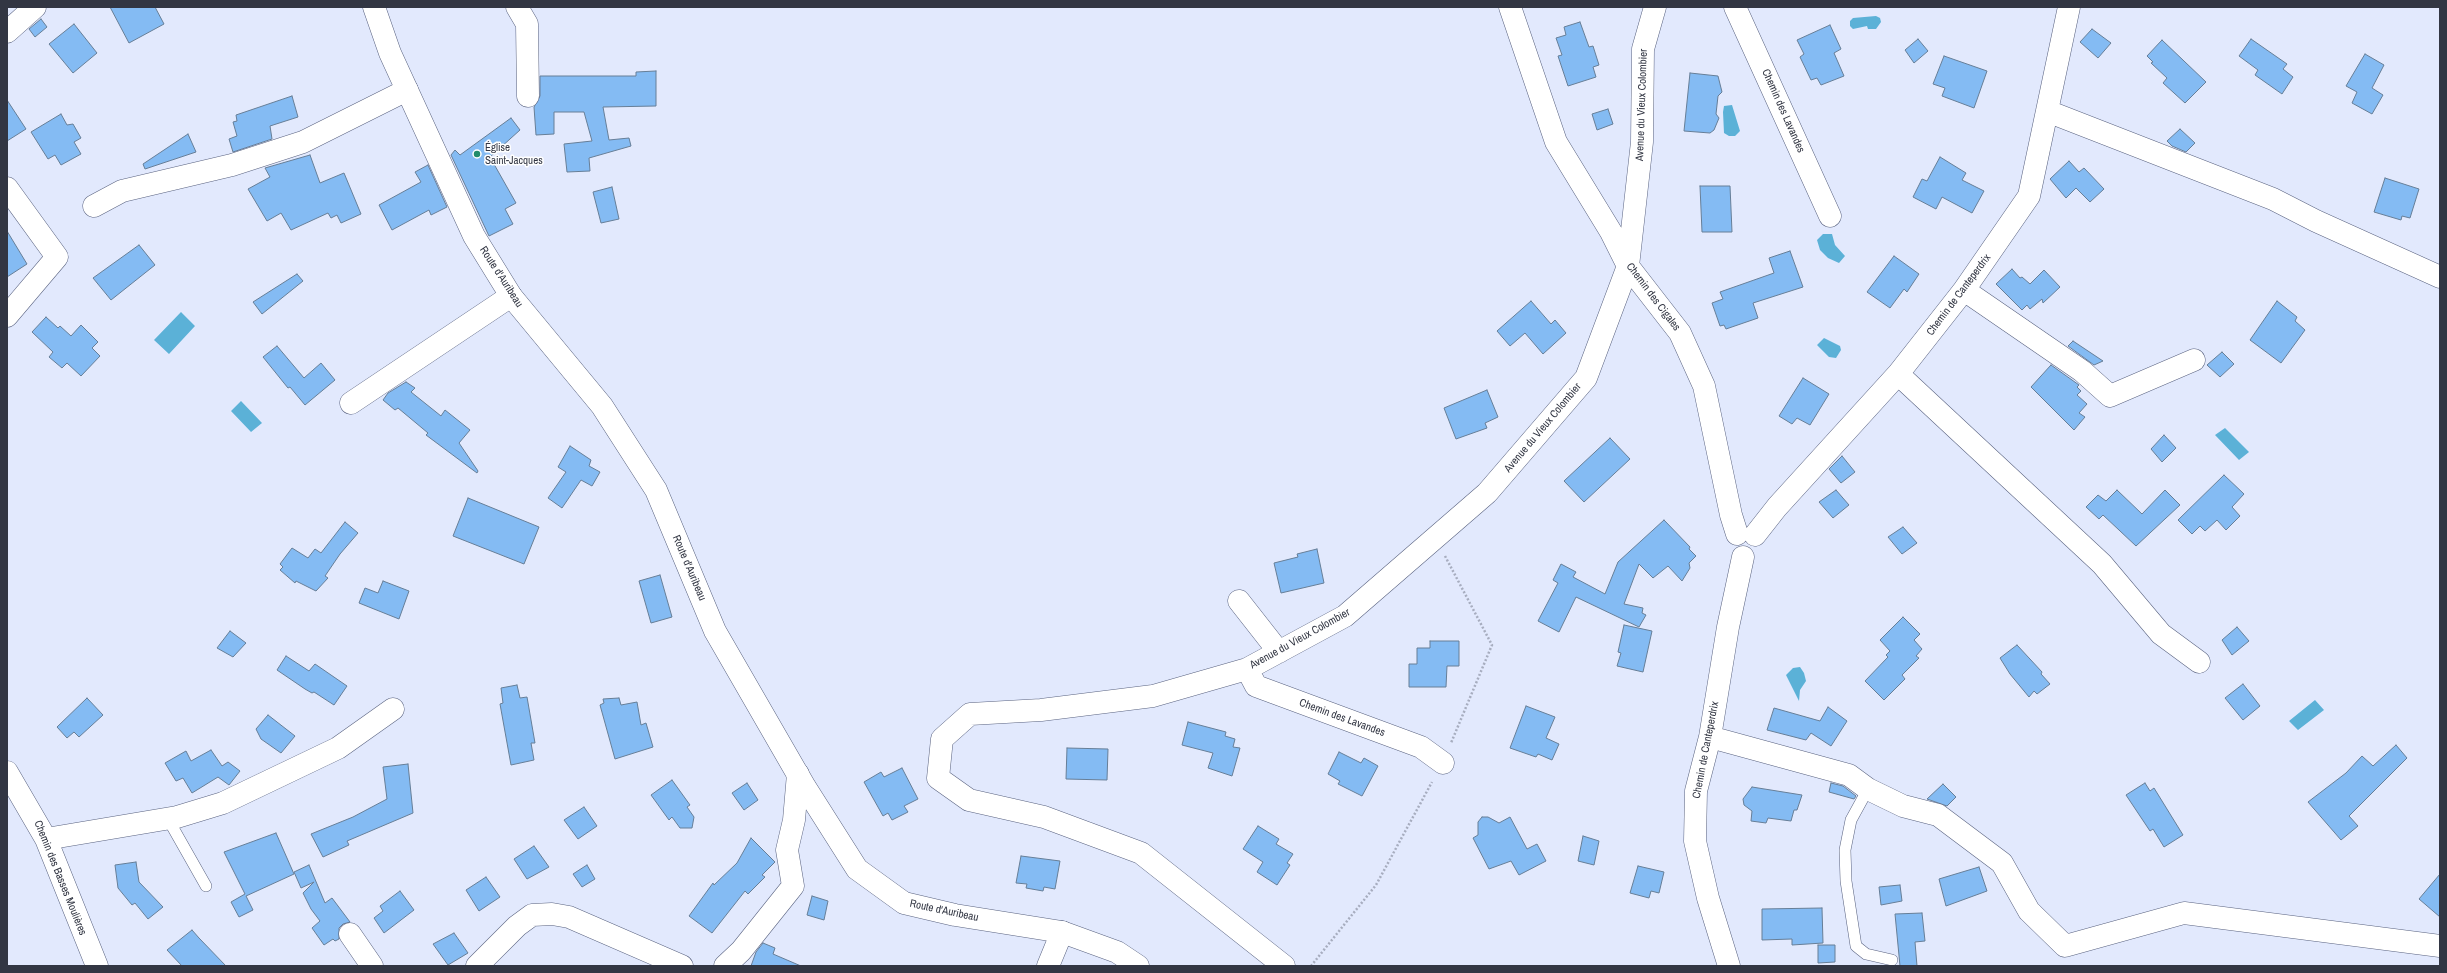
<!DOCTYPE html>
<html>
<head>
<meta charset="utf-8">
<style>
	body { margin:0 }
	#map { position:relative; width:2447px; height:973px; overflow:hidden; background:#e2e9fd; font-family:"Archivo Narrow",sans-serif }
	canvas { display:block }
	.frame { position:absolute; inset:0; border:8px solid #323643; pointer-events:none }
</style>
</head>
<body>
<div id="map">
<canvas width="2447" height="973"></canvas>
<div class="frame"></div>
</div>
<script>
const g = document.querySelector('canvas').getContext('2d');
g.lineJoin = 'round';
function fillPath(path, color) { g.fillStyle = color; g.fill(path, 'evenodd'); }
const shape = rows => new Path2D(rows.map(r => 'M' + r).join(''));
function trace(path, color, width, dash) { g.strokeStyle = color; g.lineWidth = width; g.lineCap = dash ? 'butt' : 'round'; g.setLineDash(dash || []); g.stroke(path); }
function write(font, color, halo, rows, align = 'center') {
  g.font = font + ' "Archivo Narrow",sans-serif'; g.lineWidth = 3; g.setLineDash([]); g.textBaseline = 'middle'; g.strokeStyle = halo; g.fillStyle = color; for (const [text, x, y, turn = 0] of rows) {
    g.save(); g.translate(x, y); g.rotate((+turn || 0) * Math.PI / 180); g.textAlign = isNaN(turn) ? turn : align; if (halo) g.strokeText(text, 0, 0); g.fillText(text, 0, 0); g.restore();
  }
}
fillPath(shape([
	[1876,16,1880,18,1881,22,1876,29,1868,29,1867,26,1853,29,1850,26,1850,21,1853,18],
	[1732,105,1740,131,1735,136,1729,136,1724,133,1723,112,1724,106],
	[1823,234,1832,234,1835,245,1845,256,1839,263,1828,258,1820,250,1817,240],
	[181,312,195,326,169,354,154,340],
	[1824,338,1840,346,1841,350,1836,358,1829,357,1817,345],
	[241,401,262,423,251,432,231,411],
	[2225,428,2249,452,2239,460,2215,435],
	[1800,667,1804,673,1806,681,1800,690,1799,701,1786,675,1793,668],
	[2315,700,2324,710,2298,730,2289,721]
]), '#5bb1d7');
const building = shape([
	[110,7,155,7,164,24,129,43,110,7],
	[41,19,47,27,35,37,29,29,41,19],
	[1580,22,1589,47,1593,46,1599,65,1593,67,1596,77,1568,86,1558,56,1562,55,1556,38,1566,35,1564,27,1580,22],
	[74,24,97,53,73,73,49,44,74,24],
	[1830,25,1841,49,1834,53,1844,76,1821,85,1817,78,1811,80,1800,57,1804,54,1797,40,1830,25],
	[2092,29,2111,43,2098,58,2080,42,2092,29],
	[1918,39,1928,51,1914,63,1905,50,1918,39],
	[2251,39,2287,64,2283,69,2293,77,2282,94,2255,75,2258,70,2239,56,2251,39],
	[2162,40,2206,82,2185,103,2163,83,2167,78,2151,63,2153,62,2147,56,2162,40],
	[2365,54,2384,65,2372,88,2383,95,2372,114,2352,103,2357,92,2346,86,2365,54],
	[1944,56,1987,71,1974,108,1942,96,1945,88,1933,84,1944,56],
	[656,71,656,106,603,107,609,140,629,138,631,146,589,158,590,171,567,172,564,144,592,141,584,112,554,112,554,134,536,135,534,107,540,96,540,76,636,76,636,72,656,71],
	[1690,73,1718,76,1722,92,1718,96,1716,114,1719,118,1714,130,1710,133,1684,131,1690,73],
	[292,96,298,117,270,126,272,139,233,152,229,139,237,136,233,122,237,121,236,115,292,96],
	[7,100,26,129,7,141,7,100],
	[1608,109,1613,124,1597,130,1592,114,1608,109],
	[61,114,67,125,73,124,81,138,74,142,81,154,61,165,55,155,48,159,31,132,61,114],
	[511,118,520,130,490,157,516,203,505,209,513,224,489,236,451,155,455,150,460,155,511,118],
	[2180,129,2195,143,2186,152,2172,146,2167,141,2180,129],
	[188,134,196,152,145,169,143,164,188,134],
	[310,155,320,183,344,173,361,214,341,223,337,215,331,218,328,213,291,230,281,213,267,221,248,189,270,177,265,168,310,155],
	[1940,157,1966,173,1962,180,1984,191,1972,213,1942,197,1936,209,1913,197,1922,179,1927,181,1940,157],
	[2069,161,2079,172,2084,168,2104,189,2090,202,2076,188,2066,198,2050,179,2069,161],
	[428,165,447,207,431,215,429,210,392,230,379,205,421,182,415,172,428,165],
	[2385,178,2419,189,2410,218,2402,216,2401,220,2374,212,2385,178],
	[1700,186,1730,186,1732,232,1702,232,1700,186],
	[612,187,619,219,601,223,593,192,612,187],
	[7,231,27,264,7,277,7,231],
	[139,245,155,265,111,300,93,278,139,245],
	[1790,251,1803,287,1753,303,1758,318,1726,329,1724,325,1720,326,1712,303,1723,299,1720,292,1774,273,1769,258,1790,251],
	[1894,256,1919,274,1907,292,1904,289,1890,308,1867,292,1894,256],
	[2012,269,2020,278,2022,277,2030,284,2044,270,2060,287,2043,303,2042,299,2030,309,2027,305,2022,310,1996,284,2012,269],
	[297,274,303,281,262,314,253,302,297,274],
	[1531,301,1551,324,1555,320,1566,333,1543,354,1525,333,1510,346,1497,331,1531,301],
	[2277,301,2297,317,2295,321,2305,330,2281,363,2250,340,2277,301],
	[46,317,58,328,60,326,71,336,81,325,98,342,92,348,100,356,81,376,67,363,62,368,49,357,53,352,32,332,46,317],
	[2073,341,2103,361,2094,365,2068,346,2073,341],
	[277,346,304,378,321,363,335,380,305,405,290,387,288,388,263,357,277,346],
	[2222,352,2234,364,2220,377,2207,365,2222,352],
	[2051,365,2079,385,2077,387,2081,391,2077,395,2087,404,2079,413,2085,417,2074,430,2031,387,2051,365],
	[1803,378,1829,394,1810,425,1797,418,1792,424,1779,416,1803,378],
	[406,382,415,388,411,392,441,416,445,410,470,430,459,443,478,471,477,473,426,435,428,433,398,408,395,410,383,400,388,393,406,382],
	[1487,390,1498,417,1485,423,1487,428,1456,439,1444,408,1487,390],
	[2164,435,2176,448,2162,462,2151,449,2164,435],
	[1610,438,1630,459,1584,502,1564,481,1610,438],
	[570,446,591,460,589,466,600,472,592,486,581,480,562,508,548,498,566,472,558,467,570,446],
	[1842,456,1855,472,1841,483,1829,469,1842,456],
	[2224,475,2244,494,2232,507,2240,516,2226,530,2217,520,2205,531,2200,526,2192,534,2178,520,2224,475],
	[1836,490,1849,505,1833,518,1819,502,1836,490],
	[2117,490,2142,514,2165,490,2180,505,2136,546,2103,515,2099,519,2086,507,2098,495,2106,501,2117,490],
	[468,498,539,527,524,564,453,536,468,498],
	[1664,520,1690,547,1689,549,1696,556,1689,563,1690,568,1682,581,1668,566,1653,578,1639,564,1624,604,1643,608,1642,613,1646,615,1639,627,1576,597,1559,632,1538,621,1558,583,1553,580,1561,564,1576,572,1573,577,1605,594,1618,562,1664,520],
	[345,522,358,533,340,554,325,576,328,578,316,591,296,581,295,583,280,570,283,567,280,564,292,548,308,558,315,549,321,553,345,522],
	[1903,527,1917,543,1902,554,1888,537,1903,527],
	[1317,549,1324,583,1281,593,1274,563,1298,557,1297,554,1317,549],
	[660,575,672,617,651,623,639,581,660,575],
	[383,581,409,591,399,619,359,603,365,588,378,593,383,581],
	[1903,617,1920,634,1914,640,1922,649,1916,656,1919,658,1902,675,1905,679,1884,700,1865,681,1888,657,1886,655,1890,651,1880,640,1903,617],
	[1624,625,1652,631,1643,672,1617,666,1621,653,1618,652,1624,625],
	[2237,627,2249,641,2232,655,2222,640,2237,627],
	[230,631,246,643,233,657,217,648,230,631],
	[1430,641,1459,641,1459,666,1447,666,1446,687,1409,687,1409,664,1417,664,1417,648,1430,648,1430,641],
	[2017,645,2042,672,2041,674,2050,684,2037,694,2034,691,2029,697,2010,674,2000,658,2017,645],
	[286,656,309,671,315,664,347,686,334,705,314,692,312,693,305,689,277,670,286,656],
	[2243,684,2260,706,2243,720,2225,698,2243,684],
	[517,685,520,698,527,697,535,743,531,743,534,760,511,765,500,704,503,703,501,688,517,685],
	[87,698,103,715,79,737,74,732,67,738,57,727,87,698],
	[619,698,621,705,637,702,641,725,646,723,653,747,615,759,600,705,604,703,603,699,619,698],
	[1526,706,1555,717,1546,738,1559,744,1552,760,1538,754,1536,757,1510,748,1526,706],
	[1828,707,1847,721,1831,746,1811,733,1806,740,1767,730,1774,708,1820,721,1828,707],
	[268,715,295,736,281,753,261,739,256,729,268,715],
	[1188,722,1226,732,1225,736,1235,739,1233,747,1240,748,1232,776,1208,768,1213,753,1182,745,1188,722],
	[2396,745,2407,758,2349,816,2358,826,2341,840,2308,802,2346,773,2362,756,2373,766,2396,745],
	[1067,748,1108,749,1107,780,1066,779,1067,748],
	[211,750,222,766,228,762,240,771,229,785,218,777,192,793,183,778,176,781,165,763,186,751,191,761,211,750],
	[1339,752,1361,763,1364,758,1378,766,1362,796,1338,784,1340,781,1328,774,1339,752],
	[408,764,413,813,347,841,349,845,323,857,311,834,353,817,387,799,383,767,408,764],
	[902,768,918,799,904,806,908,812,892,820,888,813,883,816,864,782,881,772,884,777,902,768],
	[672,780,690,805,687,807,694,817,692,828,680,828,672,817,669,820,651,795,672,780],
	[747,783,758,800,744,810,732,793,747,783],
	[1831,783,1843,786,1856,796,1854,799,1829,792,1831,783],
	[2145,783,2150,791,2154,788,2183,835,2164,847,2153,829,2150,831,2126,795,2145,783],
	[1943,784,1956,797,1947,806,1927,799,1943,784],
	[1752,787,1802,795,1797,810,1794,810,1791,821,1768,818,1766,823,1751,821,1752,811,1744,805,1743,799,1752,787],
	[584,807,597,826,578,839,564,820,584,807],
	[1482,817,1488,817,1499,823,1510,817,1527,849,1537,844,1546,861,1519,875,1511,861,1489,869,1473,838,1478,835,1478,822,1482,817],
	[1258,826,1279,839,1276,844,1293,854,1287,863,1290,865,1277,885,1257,872,1263,862,1243,849,1258,826],
	[276,833,294,874,246,896,253,910,239,917,231,902,245,894,224,852,276,833],
	[1583,836,1599,841,1594,865,1578,861,1583,836],
	[751,838,775,862,762,875,765,877,748,894,745,891,712,933,689,916,713,883,714,885,737,863,751,838],
	[534,846,549,867,527,879,514,859,534,846],
	[1021,856,1060,861,1055,889,1044,887,1043,891,1026,888,1027,884,1016,883,1021,856],
	[136,862,139,882,163,907,148,919,135,903,132,905,118,888,115,865,136,862],
	[309,865,325,903,332,898,350,922,343,924,339,928,339,939,335,941,333,939,324,945,312,928,320,921,311,909,303,893,314,882,301,888,294,872,309,865],
	[587,865,595,879,582,887,573,874,587,865],
	[1638,866,1664,872,1659,893,1651,891,1649,898,1630,893,1638,866],
	[1979,867,1987,891,1946,906,1939,879,1979,867],
	[2440,874,2440,917,2419,899,2440,874],
	[486,877,500,897,479,911,466,890,486,877],
	[1900,885,1902,901,1881,905,1879,887,1900,885],
	[400,891,414,910,384,933,374,918,383,911,380,906,400,891],
	[812,896,828,901,824,920,807,915,812,896],
	[1822,908,1823,943,1792,945,1792,939,1762,940,1762,909,1822,908],
	[1922,913,1925,941,1915,942,1917,966,1900,966,1895,914,1922,913],
	[192,930,199,938,226,966,182,966,167,950,192,930],
	[454,933,468,953,448,965,433,944,454,933],
	[763,943,775,948,773,954,801,966,751,966,756,952,763,943],
	[1818,945,1835,945,1835,962,1818,963,1818,945]
]);
fillPath(building, '#84bbf3');
trace(building, '#667e97', 1);
const service = shape([
	[1868,789,1851,820,1845,850,1846,881,1856,946,1866,954,1892,960],
	[168,819,206,886]
]);
const minor = shape([
	[517,7,527,24,528,96],
	[1510,7,1556,142,1611,232,1628,266,1680,333,1704,386,1731,515,1737,534],
	[1735,7,1830,216],
	[7,32,35,7],
	[2047,111,2273,199,2316,221,2440,277],
	[7,188,57,257,7,316],
	[94,206,122,191,232,165,303,142,407,90],
	[1964,290,2082,371,2110,396,2194,360],
	[1898,374,2102,564,2161,634,2199,662],
	[351,403,511,296],
	[1755,535,1777,507,1898,374,1964,290,2029,196,2069,7],
	[1239,601,1279,652],
	[1247,669,1256,686,1421,747,1443,763],
	[1710,737,1849,775,1868,789,1903,806,1938,815,2002,863,2029,911,2065,946,2184,913,2440,946],
	[7,772,46,839,97,966],
	[46,839,177,817,223,803,338,748,393,709],
	[350,934,372,966],
	[477,966,517,926,532,915,552,914,569,917,682,966],
	[725,966,741,951,793,886,787,850,794,820,798,774],
	[1048,966,1062,932],
	[1284,966,1141,853,1044,817,969,800,938,778,942,739,970,714,1041,710,1153,696,1247,669,1345,616,1487,493,1586,378,1628,266,1642,142,1643,49,1655,7],
	[1729,966,1708,898,1695,841,1696,791,1710,737,1728,627,1743,557]
]);
const tertiary = shape([
	[374,7,390,53,474,236,511,296,602,406,656,490,715,631,805,787,857,869,904,903,955,915,1062,932,1117,952,1138,966]
]);
trace(service, '#5a6380', 12);
trace(minor, '#5a6380', 23);
trace(tertiary, '#5a6380', 23);
trace(shape([
	[1445,556,1492,645,1451,743],
	[1311,966,1376,885,1432,782]
]), '#a7adbf', 2.5, [2, 2]);
trace(service, '#fff', 11);
trace(minor, '#fff', 22);
trace(tertiary, '#fff', 22);
for (const [x, y, r, color] of [
	[477,154,4,"#218c6a"]
]) { const dot = new Path2D(); dot.arc(x, y, r, 0, 2 * Math.PI); g.fillStyle = color; g.fill(dot); trace(dot, '#fff', 1.5); }
write('11px', '#323643', '#fff', [
	["Avenue du Vieux Colombier",1642,105,-88],
	["Chemin des Lavandes",1783,111,66],
	["Route d'Auribeau",501,277,57],
	["Chemin de Canteperdrix",1959,295,-53],
	["Chemin des Cigales",1653,297,53],
	["Avenue du Vieux Colombier",1543,428,-50],
	["Route d'Auribeau",689,568,67],
	["Avenue du Vieux Colombier",1300,639,-29],
	["Chemin des Lavandes",1342,718,20],
	["Chemin de Canteperdrix",1706,750,-79],
	["Chemin des Basses Moulières",60,878,68],
	["Route d'Auribeau",944,911,12]
]);
write('11px', '#323643', '#fff', [
	["Église",485,148],
	["Saint-Jacques",485,161]
], 'left');
</script>
</body>
</html>
